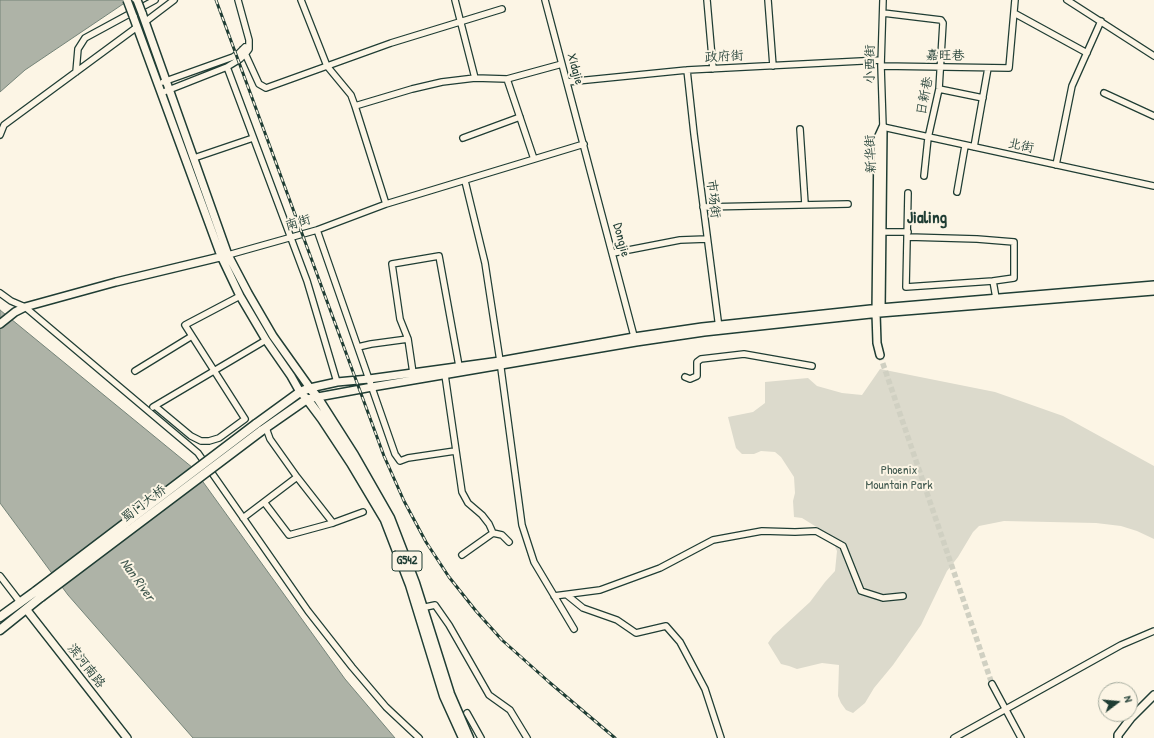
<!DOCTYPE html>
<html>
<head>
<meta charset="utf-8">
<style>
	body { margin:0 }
	#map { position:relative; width:1154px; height:738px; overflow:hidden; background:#fcf5e5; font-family:"Patrick Hand",sans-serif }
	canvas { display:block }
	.north { position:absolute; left:1098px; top:682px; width:40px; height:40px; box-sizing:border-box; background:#fcf5e5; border:1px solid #a4ab9e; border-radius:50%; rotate:74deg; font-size:11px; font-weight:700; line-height:16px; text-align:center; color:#1f3d34 }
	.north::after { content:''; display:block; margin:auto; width:14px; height:18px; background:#1f3d34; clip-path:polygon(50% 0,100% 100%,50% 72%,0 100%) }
</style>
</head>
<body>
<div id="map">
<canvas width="1154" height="738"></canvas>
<div class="north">N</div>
</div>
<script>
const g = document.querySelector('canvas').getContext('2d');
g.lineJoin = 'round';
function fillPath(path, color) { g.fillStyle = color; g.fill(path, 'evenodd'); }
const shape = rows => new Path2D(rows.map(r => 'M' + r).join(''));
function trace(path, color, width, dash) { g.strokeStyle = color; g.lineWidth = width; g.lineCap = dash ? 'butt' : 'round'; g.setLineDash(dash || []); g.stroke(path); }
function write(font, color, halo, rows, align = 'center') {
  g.font = font + ' "Patrick Hand","LXGW WenKai TC",sans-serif'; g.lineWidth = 4; g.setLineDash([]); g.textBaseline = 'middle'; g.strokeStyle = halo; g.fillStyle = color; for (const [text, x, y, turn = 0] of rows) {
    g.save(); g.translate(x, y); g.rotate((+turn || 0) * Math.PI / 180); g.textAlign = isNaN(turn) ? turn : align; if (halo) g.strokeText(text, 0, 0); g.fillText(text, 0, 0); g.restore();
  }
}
fillPath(shape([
	[880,369,995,392,1063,416,1154,466,1154,539,1137,531,1121,526,1096,523,1004,521,979,526,973,532,958,557,947,571,921,625,893,665,874,688,865,703,853,713,846,710,841,703,838,696,839,665,822,663,797,669,789,666,781,664,768,643,773,636,810,602,825,582,835,571,837,551,834,544,823,531,802,518,794,517,793,501,795,493,794,477,781,457,775,452,761,451,754,454,742,454,736,448,728,417,753,412,765,403,765,382,808,378,817,386,842,393,862,395]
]), '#dcdacc');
const water = shape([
	[0,0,129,0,25,70,0,92,0,0],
	[0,310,193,468,345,679,395,738,193,738,68,595,0,503,0,310]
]);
fillPath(water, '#aeb3a7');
trace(water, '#758479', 1);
trace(shape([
	[880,355,992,684]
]), '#d0d0c2', 5.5, [5.5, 3]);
const minor = shape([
	[301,0,327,66,351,95,355,106,386,204],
	[455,0,475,78],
	[545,0,635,340],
	[707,0,713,69],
	[768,0,773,66],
	[883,0,881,66,883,127,1154,186],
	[1067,0,1154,56],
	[883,13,941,20,943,23,939,89,928,138,924,176],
	[1014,13,1087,53],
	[145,22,174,0],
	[243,49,259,84,266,88,391,43,502,9],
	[881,66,1009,68,1015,0],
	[227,67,307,281,337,382],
	[687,70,694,134,719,328],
	[76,72,78,49,85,38,155,0],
	[507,79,534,159],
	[163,82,233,57,239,53,245,47],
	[567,82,687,70,881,60],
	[939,89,983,98],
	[161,93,227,67,240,59,246,53,249,49,249,40,238,0],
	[1104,93,1154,116],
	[355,106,412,89,442,82,475,78,507,79,562,64],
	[800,129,805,204],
	[0,135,4,125,137,27],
	[463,138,520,117],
	[974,147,988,68],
	[194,158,253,138],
	[1056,165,1072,86,1101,21],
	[465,181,485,263,500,361,522,525,534,562,574,629],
	[957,192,965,146],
	[908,193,906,287,993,281,996,298],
	[703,207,848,204],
	[317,230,395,454,400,461,408,458,455,451],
	[883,232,908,232],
	[908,237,977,239,1014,242,1014,278,993,281],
	[613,253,680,240,707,239],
	[228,255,317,230,386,204,584,144],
	[0,293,11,301,25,307,198,453,308,611,352,667,386,707,419,738],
	[358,347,371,344,408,339],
	[135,371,192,336],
	[413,373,408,339,400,319,392,264,439,256,459,366],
	[445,375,462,492,468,503,482,515,489,524,493,533],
	[685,377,690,379,697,376,697,362,701,359,744,354,812,366],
	[155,406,191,436,201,441,209,441,219,438,245,419,185,325,240,296],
	[153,407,266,340],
	[266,428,270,439,297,477,333,523],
	[264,502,289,535,333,523,363,512],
	[243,518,297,477],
	[462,555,493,533,502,535,509,542],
	[0,576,20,602],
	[567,595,583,608,617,620,636,633,666,626,680,642,705,689,721,738],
	[554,596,600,590,660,568,713,540,762,531,795,532,816,531,843,546,861,591,883,598,903,596],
	[421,608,435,605,449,625,489,695,510,710,527,738],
	[992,684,1021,738],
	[467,713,481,738],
	[954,738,1121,645,1154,631]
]);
const major = shape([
	[142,13,228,255,248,293,273,336,310,388,337,382,369,379,500,361,634,337,702,327,880,308,1154,285],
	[133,16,221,256,240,296,266,340,291,376,300,392,307,399,372,387,636,342,704,332,880,313,1154,291],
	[881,311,883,130],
	[0,324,15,312,25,307,116,282,224,256],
	[880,355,877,343,876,313,878,138,883,127],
	[26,609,127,738],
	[1118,738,1118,735,1131,718,1154,695]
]);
const highway = shape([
	[256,424,300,392,310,388,317,397,354,455,390,518,415,583,450,694,469,738],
	[261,431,307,399,322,419,351,463,385,520,410,585,444,696,463,738],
	[0,617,36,591],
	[0,630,41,597]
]);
trace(minor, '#1f3d34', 8);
trace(major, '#1f3d34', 10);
trace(highway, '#1f3d34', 11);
trace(minor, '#fcf5e5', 5.5);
trace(major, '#fcf5e5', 7);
trace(highway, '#fcf5e5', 8);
const rail = shape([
	[216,0,384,456,404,501,426,542,449,577,476,611,502,640,549,682,615,738]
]);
trace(rail, '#1f3d34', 3);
trace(rail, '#fcf5e5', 1.5, [4.5]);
const majorBridge = shape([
	[127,0,133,16],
	[137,0,142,13]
]);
const highwayBridge = shape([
	[36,591,256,424],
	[41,597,261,431]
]);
trace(majorBridge, '#1f3d34', 10, []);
trace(highwayBridge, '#1f3d34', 11, []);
trace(majorBridge, '#fcf5e5', 7);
trace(highwayBridge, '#fcf5e5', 8);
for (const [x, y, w] of [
	[407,561,30]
]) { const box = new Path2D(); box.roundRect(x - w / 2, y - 10, w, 20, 3); g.fillStyle = '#fcf5e5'; g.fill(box); trace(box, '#1f3d34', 1); }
write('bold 12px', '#1f3d34', null, [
	["G542",407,561]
]);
write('13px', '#1f3d34', '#fcf5e5', [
	["嘉旺巷",945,56,1],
	["政府街",724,57,-3],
	["小西街",871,64,-90],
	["Xidajie",575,69,75],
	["日新巷",925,96,-79],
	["北街",1021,146,12],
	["新华街",871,154,-92],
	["市场街",713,199,83],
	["南街",298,223,-16],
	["Dongjie",621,240,75],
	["蜀门大桥",144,504,-37],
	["滨河南路",86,666,52]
]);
write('13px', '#455c52', '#fcf5e5', [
	["Phoenix",899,471],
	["Mountain Park",899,486]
]);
write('italic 14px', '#435a51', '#fcf5e5', [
	["Nan River",137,580,54]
]);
write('bold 17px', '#1f3d34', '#fcf5e5', [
	["Jialing",927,218]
]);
</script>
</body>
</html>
